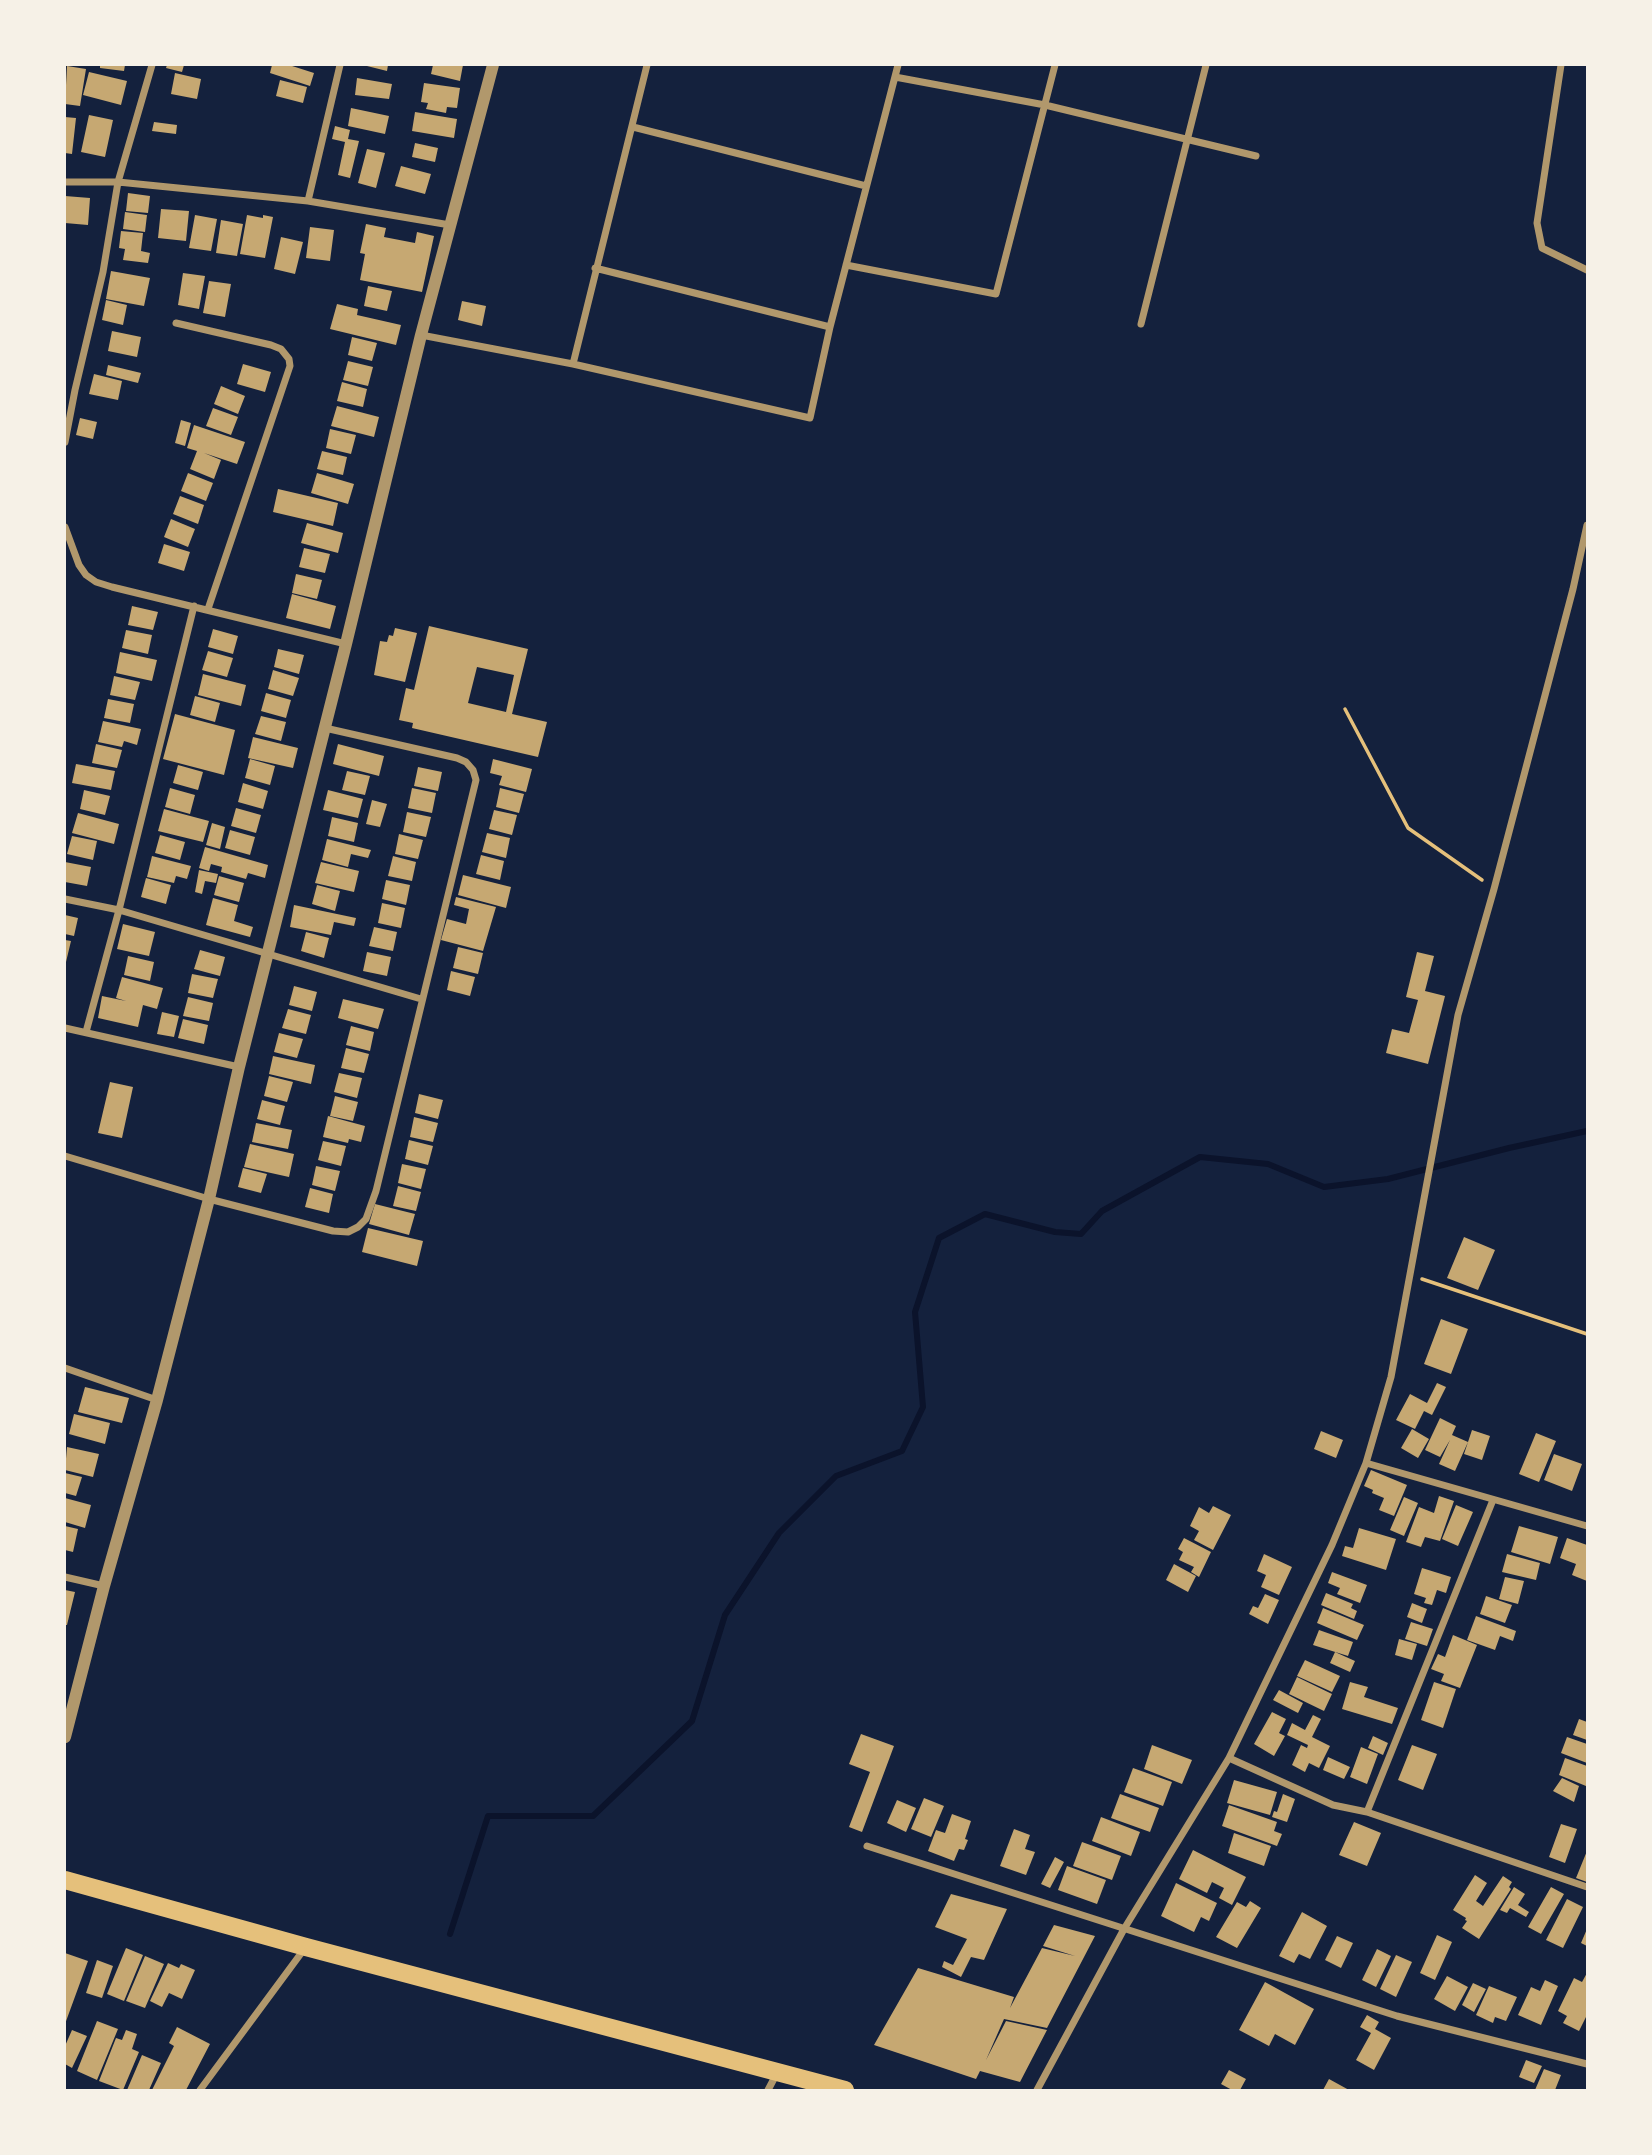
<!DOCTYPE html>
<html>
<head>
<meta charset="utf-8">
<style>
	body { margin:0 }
	#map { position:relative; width:1652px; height:2155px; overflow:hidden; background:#14213d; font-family:"Fira Sans Condensed",sans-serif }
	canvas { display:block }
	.frame { position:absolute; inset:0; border:66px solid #f6f1e7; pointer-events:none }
</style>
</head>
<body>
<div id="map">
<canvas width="1652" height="2155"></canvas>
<div class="frame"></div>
</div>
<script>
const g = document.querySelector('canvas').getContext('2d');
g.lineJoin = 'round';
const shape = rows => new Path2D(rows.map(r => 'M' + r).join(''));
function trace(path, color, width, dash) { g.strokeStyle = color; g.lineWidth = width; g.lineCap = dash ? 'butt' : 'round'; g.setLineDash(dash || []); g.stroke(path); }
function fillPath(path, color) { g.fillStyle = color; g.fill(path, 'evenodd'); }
trace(shape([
	[450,1934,488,1816,593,1816,692,1721,725,1615,779,1533,836,1476,902,1451,923,1407,915,1312,939,1238,985,1214,1055,1232,1081,1234,1102,1211,1200,1157,1268,1164,1324,1187,1388,1179,1509,1148,1587,1131]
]), '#0b132b', 6);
fillPath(shape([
	[100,65,125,65,124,71,100,68],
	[167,65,184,65,182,72,166,68],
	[272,65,289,65,314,73,310,86,270,73],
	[363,65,388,65,387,71],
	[433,65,463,65,460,81,431,74],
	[67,66,86,69,80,106,65,104],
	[89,72,127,81,121,105,83,95],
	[175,73,201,79,197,99,171,94],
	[357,78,392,84,389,99,355,95],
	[280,80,307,87,303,103,276,96],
	[424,83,460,88,457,108,447,107,446,113,426,109,428,103,421,102],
	[351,108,389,116,385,134,348,126],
	[415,112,457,119,454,138,412,131],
	[89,115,113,120,105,157,81,152],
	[65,117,76,118,72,154,65,153],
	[154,122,177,125,176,134,152,131],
	[335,126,350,130,348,139,359,141,350,178,338,175,345,142,332,139],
	[415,143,438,148,435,162,412,157],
	[367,149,385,153,376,188,358,183],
	[401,166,431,174,425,194,395,186],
	[128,193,150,196,148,213,126,211],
	[65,196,90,198,88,225,65,223],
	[161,209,189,211,186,241,158,238],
	[125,212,147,215,145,232,123,229],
	[195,215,217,219,211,251,189,248],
	[247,215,263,218,263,215,273,217,265,258,240,254],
	[221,220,243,224,237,256,216,253],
	[366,224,386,228,384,237,415,243,417,232,434,236,422,292,360,280,365,254,360,253],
	[310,227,334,230,330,261,306,258],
	[121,231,143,233,141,251,150,253,148,263,123,260,125,249,119,248],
	[281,237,303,242,295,274,274,269],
	[111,271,150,278,144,306,106,299],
	[183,273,205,276,199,309,178,305],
	[209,281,231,284,225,317,203,313],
	[368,286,392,291,387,311,364,306],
	[106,300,127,305,123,325,102,320],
	[462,301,486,306,482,326,458,320],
	[337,304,358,309,357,315,401,325,396,345,330,329],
	[112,331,141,337,137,357,108,351],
	[352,337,377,343,372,361,348,355],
	[348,361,373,367,368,386,343,380],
	[243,364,271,372,265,392,237,384],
	[108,365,141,373,138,383,106,375],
	[94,374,122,381,118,400,89,394],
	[342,382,367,389,363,407,337,401],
	[221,386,245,396,238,414,214,404],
	[337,406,379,417,374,437,331,426],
	[213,408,238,417,231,435,206,426],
	[80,418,97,422,93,439,76,435],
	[181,420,191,423,185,446,175,443],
	[194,425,245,442,237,464,204,453,221,460,214,479,190,469,197,451,187,448],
	[330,429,356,435,351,454,326,448],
	[322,451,347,457,343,475,317,469],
	[188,473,213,483,206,501,181,491],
	[317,473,354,484,348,504,311,493],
	[278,489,338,503,333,526,273,512],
	[180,496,204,505,198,524,173,514],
	[171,519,195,529,188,547,164,537],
	[307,523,343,533,338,553,301,543],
	[164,544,190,552,184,571,158,563],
	[304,548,330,554,325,573,299,567],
	[296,574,322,580,317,599,292,593],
	[292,594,336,606,330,629,286,618],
	[132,606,158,612,153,630,128,625],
	[429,626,528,649,512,714,547,722,538,757,412,728,413,723,399,720,406,688,414,690],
	[477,667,514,675,506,712,468,703],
	[395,628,417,633,405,682,374,675,380,641,387,642,389,635,393,636],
	[213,629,238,636,233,654,208,647],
	[126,630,152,635,148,654,122,648],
	[278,649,304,655,299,674,274,667],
	[208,651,233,658,227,677,202,670],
	[120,652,157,660,152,681,116,673],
	[273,670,299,678,293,696,268,689],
	[203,674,246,685,241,706,198,695],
	[114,676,140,682,135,700,110,695],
	[266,693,291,700,286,718,261,711],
	[195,696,220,703,215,722,190,715],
	[108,699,134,704,130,723,104,718],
	[175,714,235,730,224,775,163,759],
	[261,716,286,722,281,741,255,734],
	[103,721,141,729,137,745,124,741,122,747,98,742],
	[253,737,298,748,293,768,248,758],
	[96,744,122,750,117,768,92,763],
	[338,744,384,756,379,776,333,764],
	[250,759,275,766,270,785,245,778],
	[493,759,532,769,526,792,499,785,502,776,490,773],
	[76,764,115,771,111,790,72,783],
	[178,765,203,772,198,790,173,783],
	[418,767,442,772,438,791,414,786],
	[347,771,370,776,365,795,342,790],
	[243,783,268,791,263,809,238,802],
	[170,788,195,795,190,814,165,807],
	[412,788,436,793,432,813,408,808],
	[500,788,524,794,519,813,496,807],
	[84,790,110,796,105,815,80,809],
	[328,790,363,799,358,818,323,810],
	[372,800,387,804,380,827,366,824],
	[236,808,261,815,256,833,231,826],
	[164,809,209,821,203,842,158,831],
	[494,810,517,815,512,835,489,829],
	[407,812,431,817,426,837,403,832],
	[78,813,119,824,114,844,72,833],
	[332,817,358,823,354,842,328,836],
	[212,823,225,827,220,849,206,845],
	[230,830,255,837,250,855,225,848],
	[487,833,510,838,506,858,482,852],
	[399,834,423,840,418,859,395,854],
	[160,835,185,842,180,860,155,853],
	[72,836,97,841,93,860,67,854],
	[327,839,371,850,368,858,351,854,348,867,322,860],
	[205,847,268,865,265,878,248,873,246,879,221,872,222,867,211,864,209,871,199,868],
	[481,855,504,861,500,880,476,874],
	[152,856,191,866,187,879,176,876,174,883,147,877],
	[393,856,416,862,412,881,388,876],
	[65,862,91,867,87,886,65,882],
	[321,862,359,871,354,892,315,883],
	[199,870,218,874,216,883,205,881,202,894,195,892],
	[463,875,511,887,506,908,458,895],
	[219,876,244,883,239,902,214,895],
	[146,878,171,885,166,904,141,897],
	[386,880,410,885,406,905,382,899],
	[317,885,340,891,335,911,312,904],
	[456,897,496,907,483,951,441,940,447,919,466,924,469,909,454,905],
	[213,898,238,905,234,921,253,927,250,937,206,925],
	[382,903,405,908,401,928,378,923],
	[294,905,356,918,354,926,334,922,331,935,290,927],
	[65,915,78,918,74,936,65,934],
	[123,924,155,932,149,956,117,949],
	[374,927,397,932,393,951,369,946],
	[306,932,329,938,324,958,301,951],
	[65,940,71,941,66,962,65,962],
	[458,947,483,953,478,974,453,968],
	[200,950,225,957,220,976,194,969],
	[367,952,391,957,387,976,363,971],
	[1417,952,1434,956,1425,991,1445,996,1428,1064,1386,1053,1392,1029,1409,1033,1418,1000,1406,997],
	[128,956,154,962,150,981,124,975],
	[451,971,475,977,470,996,447,990],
	[192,974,218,979,213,998,188,993],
	[122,977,163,988,157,1009,143,1005,138,1027,98,1018,102,996,126,1001,116,998],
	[294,986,317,992,312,1011,289,1005],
	[188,997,213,1003,209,1021,183,1016],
	[343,999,384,1009,378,1029,338,1018],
	[288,1009,311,1015,306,1034,282,1028],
	[162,1012,179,1016,174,1037,157,1034],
	[183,1019,208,1025,204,1044,178,1038],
	[351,1026,374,1032,370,1051,346,1045],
	[279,1033,303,1039,297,1058,274,1052],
	[346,1048,369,1054,364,1073,341,1068],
	[273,1056,315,1065,311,1084,269,1074],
	[339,1073,362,1078,357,1098,334,1092],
	[269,1076,293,1082,287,1102,264,1096],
	[110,1082,133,1087,122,1138,98,1133],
	[419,1094,443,1100,438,1119,415,1113],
	[335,1096,358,1102,353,1121,330,1116],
	[262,1100,285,1106,280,1125,257,1119],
	[328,1116,365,1126,361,1142,349,1139,348,1143,323,1137],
	[414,1117,438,1123,433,1142,410,1137],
	[256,1123,292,1130,288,1149,252,1142],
	[409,1140,433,1146,428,1165,405,1159],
	[323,1141,346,1146,341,1166,318,1160],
	[250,1144,294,1154,289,1177,244,1167],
	[402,1164,426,1169,421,1189,398,1183],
	[316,1166,340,1171,335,1191,312,1185],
	[243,1168,267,1174,261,1193,238,1187],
	[398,1186,421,1192,416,1211,393,1206],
	[310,1188,333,1194,329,1213,305,1207],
	[375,1204,415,1214,409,1235,369,1224],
	[368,1228,423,1241,417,1266,362,1252],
	[1464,1237,1495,1250,1478,1290,1447,1278],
	[1441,1319,1468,1329,1451,1374,1424,1364],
	[1437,1383,1446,1387,1432,1415,1424,1411,1415,1429,1396,1420,1410,1394,1427,1403],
	[85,1387,129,1398,122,1423,78,1412],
	[74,1414,110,1423,105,1444,69,1434],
	[1440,1418,1456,1426,1452,1435,1468,1442,1455,1471,1439,1464,1450,1440,1440,1457,1425,1450],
	[1412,1429,1429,1439,1418,1458,1401,1448],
	[1472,1430,1490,1436,1482,1460,1464,1454],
	[1321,1431,1343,1440,1336,1458,1314,1449],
	[1536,1433,1556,1441,1539,1482,1519,1474],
	[67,1447,99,1454,93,1477,65,1470],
	[1554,1454,1582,1464,1572,1491,1544,1480],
	[1371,1470,1407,1485,1394,1516,1379,1510,1384,1498,1372,1493,1373,1490,1364,1486],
	[65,1473,82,1477,76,1496,65,1493],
	[1439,1496,1454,1501,1440,1541,1425,1537,1421,1547,1406,1542,1419,1507,1434,1513],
	[1404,1497,1418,1503,1404,1536,1390,1530],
	[65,1498,91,1505,85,1528,65,1522],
	[1456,1505,1473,1512,1458,1546,1442,1539],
	[1213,1506,1231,1515,1213,1550,1194,1540,1199,1531,1190,1526,1199,1507,1209,1513],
	[65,1526,78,1529,73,1552,65,1550],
	[1519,1526,1558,1537,1550,1564,1511,1552],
	[1359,1528,1396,1539,1386,1570,1342,1556,1345,1546,1353,1548],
	[1184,1538,1211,1552,1199,1577,1191,1572,1194,1567,1179,1560,1183,1552,1178,1549],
	[1567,1538,1587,1545,1587,1581,1572,1575,1576,1564,1560,1558],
	[1264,1554,1292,1567,1279,1595,1261,1587,1266,1575,1257,1571],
	[1507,1554,1540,1563,1536,1580,1502,1572],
	[1174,1564,1196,1576,1188,1592,1166,1580],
	[1422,1568,1451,1577,1446,1593,1437,1590,1432,1605,1424,1603,1426,1598,1414,1594],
	[1332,1572,1367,1585,1360,1603,1337,1594,1340,1588,1328,1583],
	[1505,1577,1524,1581,1518,1604,1499,1599],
	[65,1590,75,1592,67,1625,65,1625],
	[1326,1593,1353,1604,1351,1608,1357,1611,1354,1619,1321,1605],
	[1265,1594,1279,1600,1268,1624,1249,1614,1253,1606,1258,1608],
	[1486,1596,1512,1605,1505,1623,1480,1614],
	[1412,1603,1427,1609,1422,1623,1407,1617],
	[1323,1608,1364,1625,1357,1640,1317,1623],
	[1476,1616,1516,1631,1513,1641,1500,1636,1495,1650,1467,1640],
	[1411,1622,1433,1629,1427,1646,1405,1639],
	[1319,1630,1353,1642,1348,1656,1313,1645],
	[1453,1635,1477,1645,1460,1688,1441,1681,1444,1674,1431,1669,1438,1654,1445,1657],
	[1399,1639,1417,1644,1412,1660,1395,1655],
	[1335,1652,1355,1661,1350,1672,1330,1663],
	[1305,1660,1340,1676,1332,1692,1297,1676],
	[1297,1677,1332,1694,1324,1711,1289,1694],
	[1350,1682,1368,1687,1364,1697,1398,1708,1392,1724,1342,1709],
	[1434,1682,1456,1689,1443,1728,1421,1720],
	[1279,1690,1303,1703,1298,1713,1273,1700],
	[1272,1712,1286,1719,1279,1733,1285,1736,1274,1756,1254,1744],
	[1313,1715,1321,1719,1312,1737,1330,1746,1319,1768,1309,1763,1305,1772,1292,1765,1301,1745,1307,1748,1308,1745,1287,1735,1292,1723,1305,1730],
	[1579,1719,1587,1722,1587,1740,1573,1735],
	[861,1734,894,1746,862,1832,849,1827,870,1772,849,1764],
	[1373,1736,1388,1743,1383,1755,1368,1748],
	[1567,1737,1587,1744,1587,1763,1561,1753],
	[1152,1745,1192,1760,1182,1784,1144,1769],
	[1412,1745,1437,1754,1423,1790,1398,1780],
	[1361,1747,1378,1754,1367,1784,1350,1777],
	[1328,1757,1350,1767,1344,1779,1323,1770],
	[1565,1758,1587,1766,1586,1786,1559,1775],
	[1133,1768,1172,1782,1163,1806,1124,1792],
	[1562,1778,1579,1786,1574,1802,1553,1791],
	[1234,1780,1277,1792,1270,1815,1227,1803],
	[1120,1794,1159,1808,1150,1832,1111,1818],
	[1283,1794,1295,1799,1287,1822,1272,1817,1274,1811,1277,1812],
	[924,1798,944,1806,931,1837,911,1829],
	[897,1800,916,1808,906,1832,887,1823],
	[1229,1805,1277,1822,1274,1831,1282,1834,1277,1846,1222,1826],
	[952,1814,971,1821,965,1839,968,1840,964,1850,959,1849,954,1861,928,1851,936,1830,945,1833],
	[1101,1817,1140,1832,1131,1856,1092,1841],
	[1354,1822,1381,1833,1367,1866,1339,1855],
	[1561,1824,1577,1829,1565,1863,1549,1857],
	[1014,1829,1030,1835,1025,1849,1035,1852,1026,1875,1000,1866],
	[1234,1833,1271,1846,1264,1866,1228,1853],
	[1082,1842,1121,1856,1112,1880,1073,1866],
	[1193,1850,1246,1877,1232,1905,1219,1898,1224,1888,1212,1882,1207,1893,1179,1879],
	[1587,1851,1587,1882,1576,1878],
	[1055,1857,1064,1862,1050,1888,1041,1884],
	[1067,1866,1106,1880,1097,1904,1058,1890],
	[1475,1875,1487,1883,1476,1901,1483,1906,1503,1876,1512,1882,1509,1887,1511,1889,1479,1939,1462,1928,1467,1921,1465,1920,1466,1918,1453,1910],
	[1176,1883,1217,1903,1209,1921,1201,1917,1194,1932,1161,1916],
	[1514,1887,1525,1894,1518,1905,1529,1912,1526,1917,1510,1908,1507,1913,1500,1910],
	[1551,1887,1564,1894,1541,1934,1528,1927],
	[951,1894,1007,1909,984,1960,971,1957,961,1977,942,1967,944,1961,953,1965,967,1939,935,1927],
	[1567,1899,1583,1907,1563,1948,1546,1940],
	[1250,1901,1261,1908,1237,1948,1216,1937,1237,1902,1246,1907],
	[1302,1912,1327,1926,1310,1959,1299,1954,1294,1963,1279,1956],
	[1054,1925,1095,1936,1047,2028,1004,2019,986,2060,1006,2021,1047,2030,1020,2082,980,2071,976,2079,874,2045,918,1968,1014,1997,1010,2008,1042,1948,1075,1956,1043,1946],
	[1587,1929,1587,1946,1581,1943],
	[1437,1935,1452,1942,1435,1980,1420,1973],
	[1337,1936,1353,1943,1341,1968,1325,1960],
	[126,1948,143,1955,124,2001,107,1994],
	[1377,1949,1391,1956,1376,1987,1362,1980],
	[65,1953,88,1961,65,2024],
	[1396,1955,1412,1962,1396,1997,1380,1989],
	[145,1956,164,1964,145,2008,126,2001],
	[97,1960,113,1966,102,1998,86,1993],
	[168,1963,179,1968,181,1964,195,1970,182,1999,169,1993,162,2007,150,2001],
	[1587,1973,1587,2015,1579,2031,1563,2023,1567,2016,1558,2011,1574,1978,1582,1982],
	[1447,1976,1468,1987,1455,2011,1434,1999],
	[1545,1980,1558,1986,1541,2025,1518,2015,1531,1987,1540,1991],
	[1265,1982,1314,2009,1295,2045,1275,2034,1269,2046,1239,2030],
	[1473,1983,1486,1989,1474,2012,1462,2005],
	[1489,1986,1517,1997,1506,2021,1495,2017,1493,2023,1476,2015],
	[1367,2015,1379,2022,1375,2029,1391,2038,1374,2070,1356,2060,1371,2033,1360,2027],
	[97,2021,118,2029,97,2080,77,2071],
	[177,2027,210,2044,186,2090,152,2090,174,2046,169,2043],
	[72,2030,87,2036,72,2068,65,2064,65,2046],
	[126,2030,137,2034,132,2049,139,2052,123,2090,99,2081,116,2038,122,2040],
	[142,2055,161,2063,149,2090,127,2090],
	[1526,2060,1542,2066,1534,2083,1519,2077],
	[1544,2069,1561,2075,1555,2090,1535,2090],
	[1229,2070,1246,2079,1240,2090,1232,2090,1221,2084],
	[1329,2079,1349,2090,1323,2090]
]), '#c6a872');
trace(shape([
	[1345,709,1408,828,1482,880],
	[1422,1279,1587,1334]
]), '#e5c07b', 3.5);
trace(shape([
	[1561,65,1537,223,1542,248,1587,270],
	[895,77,1045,105,1256,156],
	[633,127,866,186],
	[65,182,118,182,308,201,450,225],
	[308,201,340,65],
	[846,265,996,294,1055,65],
	[595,268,830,327],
	[176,323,271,345,281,349,289,359,290,366,208,609],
	[1141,324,1206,65],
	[421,335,573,364,810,418,830,327,898,65],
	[573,364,647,65],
	[65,442,75,390,103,272,118,182,152,65],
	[65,527,79,565,86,575,96,582,112,587,346,644],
	[65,899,119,910,421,999],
	[65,1028,239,1067],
	[86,1032,119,910,194,606],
	[65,1156,209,1199,333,1231,348,1232,358,1227,366,1219,376,1191,476,780,473,770,466,762,457,758,325,728],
	[65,1368,157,1400],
	[1366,1463,1587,1526],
	[65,1577,104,1586],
	[1229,1758,1333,1805,1367,1812,1587,1887],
	[1367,1812,1493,1500],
	[867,1846,1397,2016,1587,2064],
	[200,2090,305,1948],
	[768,2090,777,2073],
	[1037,2090,1124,1929,1229,1758,1332,1545,1366,1463,1391,1377,1458,1015,1494,889,1573,589,1587,525]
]), '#b1986c', 7);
trace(shape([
	[65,1737,104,1586,157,1400,209,1199,239,1067,346,644,421,335,493,65]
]), '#b1986c', 12);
trace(shape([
	[65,1880,306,1947,845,2090]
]), '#e5c07b', 18);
</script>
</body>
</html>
